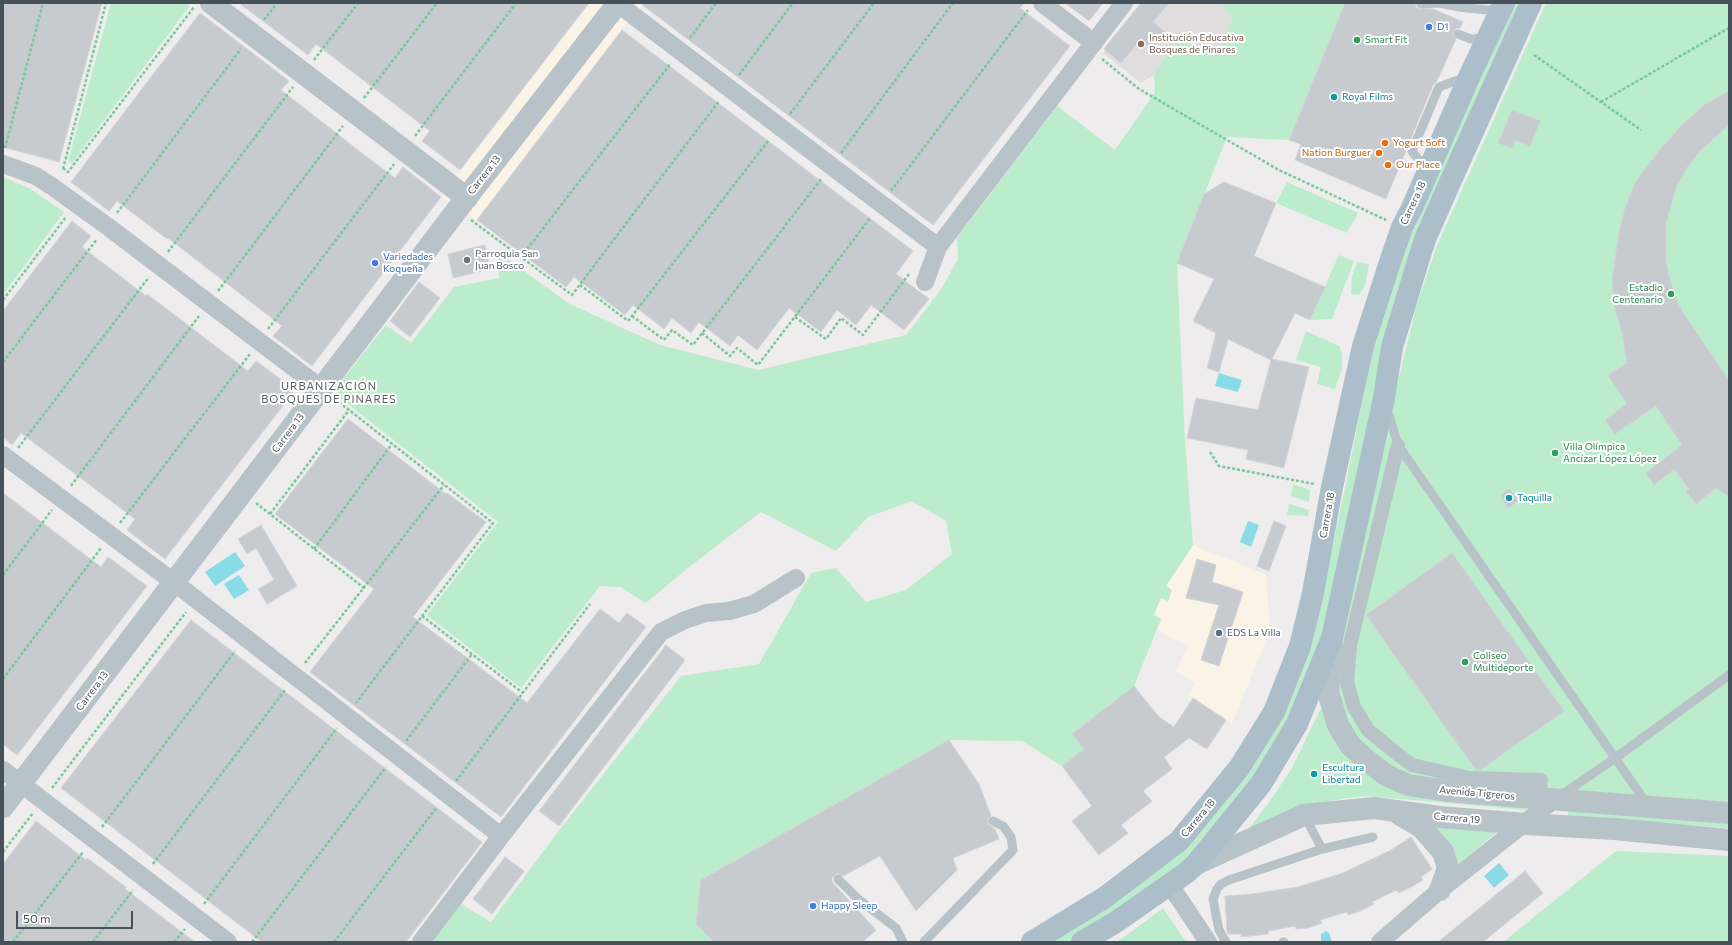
<!DOCTYPE html>
<html>
<head>
<meta charset="utf-8">
<style>
	body { margin:0 }
	#map { position:relative; width:1732px; height:945px; overflow:hidden; background:#efeced; font-family:Commissioner,sans-serif }
	canvas { display:block }
	.frame { position:absolute; inset:0; border:4px solid #465159; pointer-events:none }
	.scale { position:absolute; left:16px; top:911px; width:117px; height:18px; box-sizing:border-box; border:2px solid #465159; border-top:0; padding-left:5px; font-size:12px; line-height:14px; white-space:nowrap; color:#465159; -webkit-text-stroke:3px #fff; paint-order:stroke }
</style>
</head>
<body>
<div id="map">
<canvas width="1732" height="945"></canvas>
<div class="frame"></div>
<div class="scale">50 m</div>
</div>
<script>
const g = document.querySelector('canvas').getContext('2d');
g.lineJoin = 'round';
function fillPath(path, color) { g.fillStyle = color; g.fill(path, 'evenodd'); }
const shape = rows => new Path2D(rows.map(r => 'M' + r).join(''));
function trace(path, color, width, dash) { g.strokeStyle = color; g.lineWidth = width; g.lineCap = dash ? 'butt' : 'round'; g.setLineDash(dash || []); g.stroke(path); }
function write(font, color, halo, rows, align = 'center') {
  g.font = font + ' Commissioner,sans-serif'; g.lineWidth = 4; g.setLineDash([]); g.textBaseline = 'middle'; g.strokeStyle = halo; g.fillStyle = color; for (const [text, x, y, turn = 0] of rows) {
    g.save(); g.translate(x, y); g.rotate((+turn || 0) * Math.PI / 180); g.textAlign = isNaN(turn) ? turn : align; if (halo) g.strokeText(text, 0, 0); g.fillText(text, 0, 0); g.restore();
  }
}
fillPath(shape([
	[589,3,643,3,477,220,441,197],
	[1193,545,1266,574,1270,630,1232,724,1189,695,1194,683,1175,671,1189,645,1157,631,1161,619,1153,616,1161,597,1167,601,1166,587]
]), '#fbf3e5');
fillPath(shape([
	[1141,3,1220,3,1233,18,1216,53,1178,39,1154,75,1141,83,1103,53]
]), '#e0ddde');
fillPath(shape([
	[111,3,190,3,189,7,72,163,68,162],
	[1220,3,1345,3,1289,140,1227,137,1177,263,1185,441,1193,545,1166,586,1172,590,1168,601,1161,598,1154,615,1161,619,1134,686,1072,734,1084,749,1062,766,1022,741,949,740,701,880,696,924,714,942,429,942,459,903,491,922,557,833,681,676,759,664,811,573,836,568,866,602,906,590,952,554,946,521,912,501,868,517,836,551,761,512,689,567,646,603,621,587,600,586,521,688,427,615,498,522,339,397,337,387,386,325,411,343,454,287,499,278,498,252,568,303,660,345,758,370,906,335,940,291,958,259,957,238,1057,106,1115,150,1155,92,1154,75,1178,39,1216,53,1233,18],
	[1512,3,1519,3,1426,220,1335,603,1275,749,1182,868,1107,920,1070,942,1047,942,1221,804,1320,605,1344,493,1373,347,1409,232],
	[1546,3,1729,3,1729,813,1408,785,1338,725,1332,638,1367,510,1416,307,1436,248],
	[3,177,29,188,64,212,3,295],
	[1287,182,1358,213,1347,233,1276,203],
	[1339,255,1354,261,1332,319,1310,320],
	[1357,262,1369,264,1365,286,1359,295,1351,294,1352,276],
	[1306,331,1339,346,1342,353,1342,369,1335,389,1317,384,1321,367,1296,360],
	[1293,484,1310,490,1309,502,1291,496],
	[1289,504,1309,510,1308,516,1287,515],
	[1322,706,1355,764,1369,776,1392,790,1400,792,1526,804,1526,810,1367,796,1347,798,1320,803,1243,836,1270,801,1292,768],
	[1568,810,1729,823,1729,828,1568,816],
	[1433,827,1497,832,1456,866],
	[1616,851,1729,856,1729,942,1503,942],
	[1163,908,1186,942,1116,942,1127,935]
]), '#bbeccb');
fillPath(shape([
	[1219,373,1242,380,1238,392,1215,386],
	[1248,521,1259,525,1251,547,1240,542],
	[235,552,245,566,215,586,205,572],
	[239,575,249,590,234,599,224,584],
	[1499,863,1509,875,1494,888,1484,876],
	[1326,931,1329,933,1332,942,1321,942,1321,934]
]), '#89dbe8');
const building = shape([
	[3,3,102,3,59,162,3,147,3,3],
	[239,3,589,3,460,170,422,141,430,131,316,44,308,55,239,3],
	[640,3,1024,3,1020,8,1070,46,933,225,640,3],
	[1065,3,1103,3,1089,21,1065,3],
	[1141,3,1169,3,1153,22,1165,32,1152,49,1140,40,1121,63,1104,49,1141,3],
	[1345,3,1415,3,1416,7,1419,9,1433,9,1463,22,1460,28,1457,28,1453,32,1452,35,1456,39,1437,81,1433,85,1386,199,1295,160,1301,144,1289,140,1345,3],
	[200,13,289,81,281,90,363,154,395,178,403,167,441,197,312,366,273,336,282,326,168,238,167,239,117,201,109,211,71,182,200,13],
	[622,30,913,251,896,274,929,299,904,330,871,305,856,325,837,310,821,332,789,308,757,350,738,335,730,346,699,322,691,333,672,318,664,329,633,305,625,315,574,277,566,287,477,220,622,30],
	[1729,91,1729,125,1702,149,1688,166,1677,185,1666,223,1666,260,1670,280,1676,299,1684,314,1729,380,1729,497,1716,488,1696,504,1686,491,1689,489,1674,469,1654,485,1646,473,1682,445,1656,406,1615,434,1605,420,1627,404,1608,375,1627,363,1622,333,1615,308,1612,280,1619,232,1625,208,1635,183,1658,152,1680,127,1704,105,1729,91],
	[1512,110,1540,121,1530,146,1515,140,1512,148,1498,143,1512,110],
	[1224,182,1276,203,1254,256,1325,287,1310,320,1295,313,1272,359,1309,367,1284,468,1246,459,1248,450,1187,438,1196,398,1258,410,1271,360,1228,339,1219,372,1207,368,1216,333,1193,321,1214,279,1177,263,1204,194,1224,182],
	[72,221,91,236,82,247,146,296,147,294,248,371,256,361,295,390,165,559,127,530,135,519,21,433,12,445,3,437,3,311,72,221],
	[485,245,490,269,453,278,448,254,485,245],
	[419,282,440,298,410,337,390,321,419,282],
	[348,419,446,494,447,493,486,522,413,617,527,703,600,609,619,623,627,613,646,627,501,817,310,672,374,589,275,514,348,419],
	[1510,489,1518,501,1508,508,1500,495,1510,489],
	[3,493,101,567,108,557,147,586,17,755,3,744,3,493],
	[1274,521,1286,526,1269,571,1257,566,1274,521],
	[261,525,297,586,267,604,258,589,274,580,256,548,247,554,238,539,261,525],
	[1452,553,1564,711,1480,770,1476,770,1366,615,1452,553],
	[1197,559,1216,565,1212,582,1243,592,1219,666,1201,660,1219,605,1186,598,1197,559],
	[191,620,482,842,406,942,262,942,61,788,191,620],
	[666,645,685,660,559,826,539,811,666,645],
	[1134,686,1159,717,1174,727,1193,698,1226,720,1207,749,1189,738,1164,757,1172,769,1143,791,1152,801,1121,825,1128,833,1099,855,1072,821,1092,806,1062,766,1084,749,1072,734,1134,686],
	[949,740,979,784,991,816,988,819,988,824,995,829,999,839,953,858,957,870,916,911,880,856,843,876,837,873,832,878,832,882,876,930,863,942,714,942,696,924,701,880,949,740],
	[36,821,86,860,87,858,107,873,126,887,125,889,195,942,3,942,3,864,36,821],
	[1411,837,1432,869,1421,877,1423,880,1413,886,1399,893,1397,890,1384,896,1372,902,1374,904,1358,912,1348,915,1347,912,1333,916,1320,920,1322,923,1308,928,1296,929,1295,926,1268,931,1268,934,1241,937,1241,934,1228,934,1227,932,1225,896,1252,894,1298,887,1343,873,1391,850,1411,837],
	[505,857,524,871,492,914,473,899,505,857],
	[1525,871,1543,893,1483,942,1438,942,1525,871]
]);
fillPath(building, '#c7cacf');
trace(building, '#d1d3d8', 1);
trace(shape([
	[264,20,277,3],
	[690,38,716,3],
	[1534,55,1641,130],
	[1102,59,1139,89,1279,170,1386,220],
	[314,60,358,3],
	[739,75,793,3],
	[364,98,437,3],
	[1601,102,1729,28],
	[790,114,874,3],
	[415,136,516,3],
	[5,148,43,3],
	[841,153,953,3],
	[63,168,68,172,194,7],
	[63,169,106,3],
	[891,191,1028,10],
	[117,213,241,49],
	[471,220,572,295,719,101],
	[168,252,293,87],
	[521,257,671,63],
	[580,285,628,321,769,140],
	[218,291,343,126],
	[3,300,66,217],
	[632,316,664,340,672,330,693,345,822,178],
	[795,317,826,339,841,318,863,335,909,274],
	[268,329,394,164],
	[702,333,730,356,737,348,758,365,871,217],
	[3,362,97,239],
	[335,399,493,523,356,703],
	[18,448,149,277],
	[1210,452,1219,466,1314,484],
	[71,486,199,316],
	[256,503,364,588],
	[270,514,349,410],
	[120,523,250,354],
	[314,549,392,444],
	[3,575,52,510],
	[422,616,523,693],
	[305,663,444,485],
	[3,679,101,548],
	[406,741,472,654],
	[456,781,590,604],
	[52,788,186,612],
	[102,827,235,651],
	[3,852,33,813],
	[153,864,285,690],
	[204,904,337,728],
	[13,942,83,852],
	[93,942,133,890],
	[174,942,185,929],
	[252,942,386,767],
	[334,942,437,807]
]), '#75c99a', 2.5, [3, 2]);
trace(shape([
	[1439,3,1466,8,1500,11],
	[1421,4,1439,3],
	[1458,34,1471,39,1487,38],
	[1428,172,1412,151,1439,87,1466,77],
	[1387,409,1398,445,1647,804],
	[1560,796,1614,759,1729,675],
	[1322,849,1373,837],
	[838,879,857,898,896,928,903,942],
	[924,942,1013,850,1011,837,1003,826,993,821],
	[1226,942,1219,930,1216,915,1213,899,1217,889,1221,884,1229,880,1322,849,1304,815],
	[1283,942,1284,942]
]), '#b8c2c9', 9);
trace(shape([
	[1398,445,1350,645,1347,682,1354,707,1368,730,1396,753,1412,765,1469,778,1541,780,1539,798]
]), '#b8c2c9', 14);
trace(shape([
	[617,3,938,247],
	[1042,3,1094,43],
	[3,164,36,176,50,185,107,226,322,389],
	[925,282,938,247,1124,3],
	[3,455,175,583,501,836],
	[3,770,228,942],
	[1170,885,1208,942],
	[421,942,501,836,661,632,685,620,706,613,729,611,754,604,796,578],
	[1380,942,1440,890,1555,799]
]), '#b8c2c9', 18);
trace(shape([
	[211,3,467,198],
	[1332,645,1328,692,1338,725,1350,745,1364,758,1386,775,1408,785,1447,791,1729,813],
	[3,807,457,210,618,3],
	[1399,814,1421,827,1443,852,1448,868,1440,890],
	[1196,864,1304,815,1374,808,1440,817,1525,824,1614,829,1729,840]
]), '#b8c2c9', 22);
trace(shape([
	[1032,942,1104,898,1179,841,1239,768,1274,712,1300,646,1313,593,1332,487,1363,346,1389,265,1402,227,1412,208,1470,75,1504,3],
	[1082,942,1116,922,1186,873,1196,864,1261,784,1297,724,1332,638,1384,398,1392,347,1419,258,1426,237,1452,178,1531,3]
]), '#adbecb', 22);
for (const [x, y, r, color] of [
	[1429,27,4,"#3f7fe0"],
	[1357,40,4,"#2e9e5b"],
	[1141,44,4,"#8d6e63"],
	[1334,97,4,"#0f9aa8"],
	[1385,143,4,"#e8710a"],
	[1379,153,4,"#e8710a"],
	[1388,165,4,"#e8710a"],
	[467,260,4,"#6b7280"],
	[375,263,4,"#3f7fe0"],
	[1671,294,4,"#2e9e5b"],
	[1555,453,4,"#2e9e5b"],
	[1509,498,4,"#0f9aa8"],
	[1219,633,4,"#5c6f8a"],
	[1465,662,4,"#2e9e5b"],
	[1314,774,4,"#0f9aa8"],
	[813,906,4,"#3f7fe0"]
]) { const dot = new Path2D(); dot.arc(x, y, r, 0, 2 * Math.PI); g.fillStyle = color; g.fill(dot); trace(dot, '#fff', 1.5); }
write('10px', '#366cbe', '#fff', [
	["D1",1437,27],
	["Variedades",383,257],
	["Koqueña",383,269],
	["Happy Sleep",821,906]
], 'left');
write('10px', '#785e54', '#fff', [
	["Institución Educativa",1149,38],
	["Bosques de Pinares",1149,50]
], 'left');
write('10px', '#27864d', '#fff', [
	["Smart Fit",1365,40],
	["Estadio",1663,288,"right"],
	["Centenario",1663,300,"right"],
	["Villa Olímpica",1563,447],
	["Ancízar López López",1563,459],
	["Coliseo",1473,656],
	["Multideporte",1473,668]
], 'left');
write('10px', '#0d838f', '#fff', [
	["Royal Films",1342,97],
	["Taquilla",1517,498],
	["Escultura",1322,768],
	["Libertad",1322,780]
], 'left');
write('10px', '#c56008', '#fff', [
	["Yogurt Soft",1393,143],
	["Nation Burguer",1371,153,"right"],
	["Our Place",1396,165]
], 'left');
write('10px', '#465159', '#fff', [
	["Carrera 13",484,175,-52],
	["Carrera 18",1413,203,-65],
	["Carrera 13",288,433,-53],
	["Carrera 18",1327,515,-80],
	["Carrera 13",92,691,-53],
	["Avenida Tigreros",1477,793,5],
	["Carrera 18",1198,818,-50],
	["Carrera 19",1457,818,5]
]);
write('10px', '#5b616d', '#fff', [
	["Parroquia San",475,254],
	["Juan Bosco",475,266]
], 'left');
write('10px', '#4e5e75', '#fff', [
	["EDS La Villa",1227,633]
], 'left');
g.letterSpacing = '1px';
write('11px', '#595d61', '#fff', [
	["URBANIZACIÓN",329,386],
	["BOSQUES DE PINARES",329,399]
]);
g.letterSpacing = '0px';
</script>
</body>
</html>
